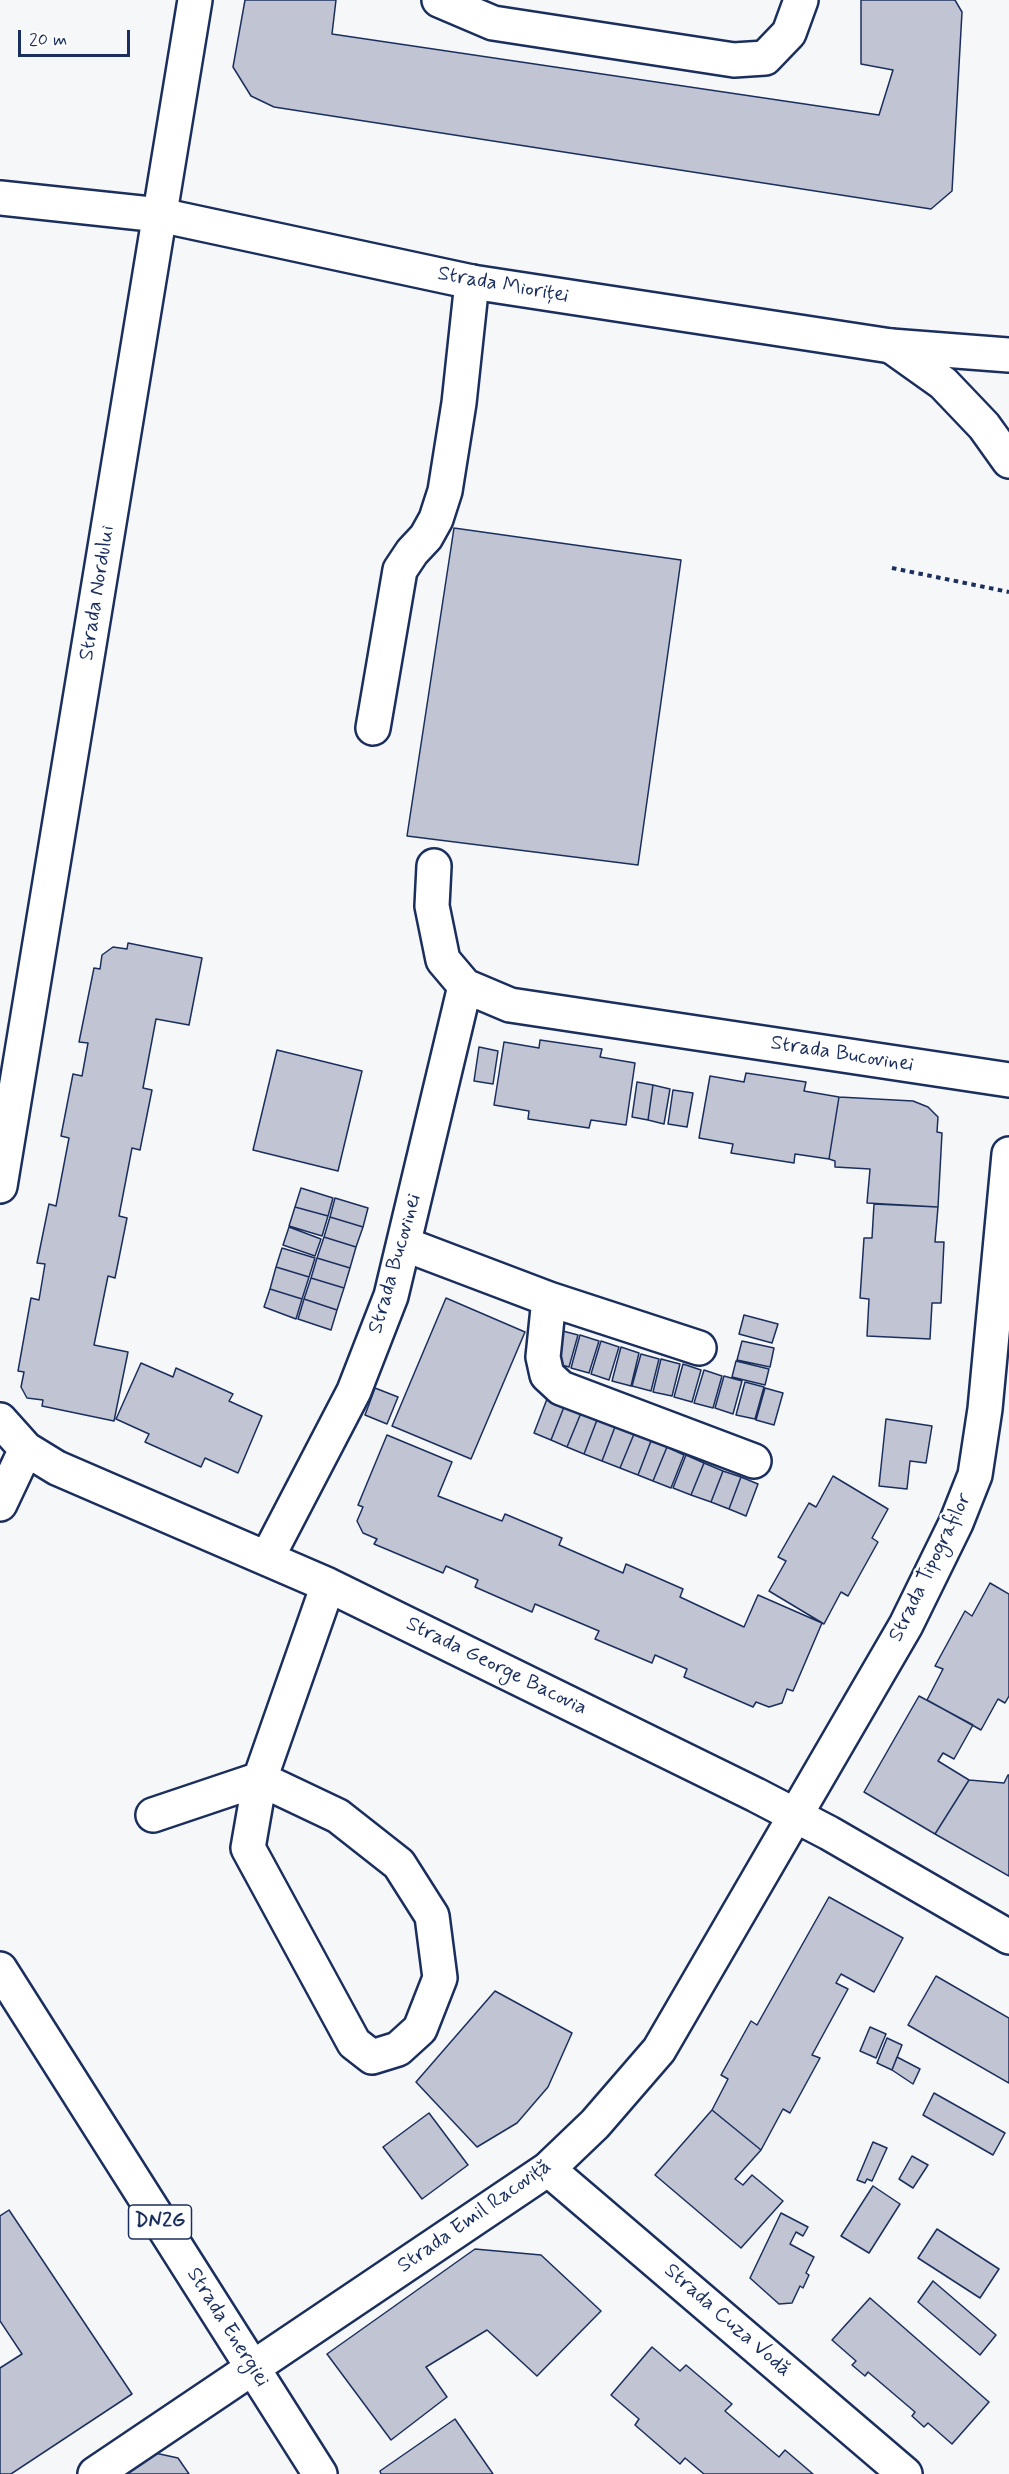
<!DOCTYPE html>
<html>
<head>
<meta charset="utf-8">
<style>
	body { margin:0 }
	#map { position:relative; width:1009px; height:2474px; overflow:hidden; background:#f6f7f9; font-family:Mynerve,sans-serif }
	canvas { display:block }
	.scale { position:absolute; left:18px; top:30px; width:112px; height:27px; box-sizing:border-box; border:3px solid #1b2f5e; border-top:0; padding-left:8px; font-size:18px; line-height:21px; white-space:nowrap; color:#1b2f5e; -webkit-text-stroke:4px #fff; paint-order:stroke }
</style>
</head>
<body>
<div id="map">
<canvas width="1009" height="2474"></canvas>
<div class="scale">20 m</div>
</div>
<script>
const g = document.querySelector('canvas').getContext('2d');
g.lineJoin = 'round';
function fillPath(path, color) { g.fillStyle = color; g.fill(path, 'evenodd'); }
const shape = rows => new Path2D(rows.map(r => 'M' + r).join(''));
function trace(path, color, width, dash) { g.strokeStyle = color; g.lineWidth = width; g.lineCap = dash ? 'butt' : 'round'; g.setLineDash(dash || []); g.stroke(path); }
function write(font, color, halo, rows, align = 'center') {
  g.font = font + ' Mynerve,sans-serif'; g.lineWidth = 4.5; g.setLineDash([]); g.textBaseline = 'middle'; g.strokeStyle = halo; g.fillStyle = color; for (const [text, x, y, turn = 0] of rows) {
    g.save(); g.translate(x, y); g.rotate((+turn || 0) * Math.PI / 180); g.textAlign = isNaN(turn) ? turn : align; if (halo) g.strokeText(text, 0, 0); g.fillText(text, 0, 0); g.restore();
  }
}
const building = shape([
	[245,0,336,0,332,34,879,115,893,70,861,64,861,0,955,0,962,12,952,191,931,209,274,107,251,96,233,67,245,0],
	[454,528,681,560,638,865,407,836,454,528],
	[128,943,202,958,189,1025,156,1019,143,1088,152,1090,140,1150,132,1148,119,1216,127,1218,115,1278,108,1276,94,1345,128,1352,114,1421,42,1406,43,1400,27,1398,21,1387,24,1372,18,1371,31,1298,39,1300,45,1264,37,1263,49,1204,56,1206,69,1138,61,1136,73,1074,82,1076,88,1043,79,1042,94,968,100,969,102,955,113,947,127,949,128,943],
	[540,1040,602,1049,600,1057,635,1063,626,1125,591,1120,589,1128,528,1119,529,1111,494,1105,504,1042,539,1048,540,1040],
	[479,1047,498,1051,493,1084,474,1081,479,1047],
	[277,1050,362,1071,338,1171,253,1150,277,1050],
	[746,1073,806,1082,804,1091,839,1097,829,1159,795,1154,794,1163,731,1153,733,1144,699,1138,710,1076,744,1082,746,1073],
	[637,1082,653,1085,648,1120,632,1117,637,1082],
	[653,1085,670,1089,664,1124,648,1120,653,1085],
	[673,1090,693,1093,687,1127,668,1124,673,1090],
	[839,1097,913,1101,928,1107,938,1117,937,1132,942,1133,938,1207,867,1203,870,1169,835,1167,835,1161,829,1159,839,1097],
	[301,1188,333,1198,328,1216,295,1207,301,1188],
	[335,1198,368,1208,363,1227,330,1217,335,1198],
	[874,1204,938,1207,935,1242,944,1242,941,1303,932,1303,930,1339,867,1336,869,1299,860,1298,864,1238,872,1238,874,1204],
	[295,1207,328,1216,322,1236,289,1226,295,1207],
	[330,1217,363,1227,356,1247,324,1237,330,1217],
	[289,1227,321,1239,315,1256,283,1245,289,1227],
	[324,1237,356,1247,350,1268,317,1258,324,1237],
	[282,1248,315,1258,309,1277,276,1267,282,1248],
	[317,1258,350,1268,344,1288,311,1278,317,1258],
	[276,1267,309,1277,302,1299,270,1289,276,1267],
	[311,1278,344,1288,337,1310,304,1299,311,1278],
	[270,1289,302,1299,296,1319,264,1307,270,1289],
	[446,1298,525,1332,471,1459,392,1426,446,1298],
	[304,1299,337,1310,331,1330,298,1319,304,1299],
	[744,1315,778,1324,772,1343,739,1334,744,1315],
	[559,1330,578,1335,569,1367,550,1362,559,1330],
	[580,1335,599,1341,589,1373,571,1368,580,1335],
	[601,1341,619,1347,609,1380,591,1374,601,1341],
	[742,1341,774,1348,770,1367,737,1360,742,1341],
	[621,1347,639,1353,631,1386,612,1381,621,1347],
	[641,1354,659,1359,651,1391,632,1386,641,1354],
	[661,1359,680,1364,672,1396,653,1392,661,1359],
	[736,1361,769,1369,765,1385,732,1377,736,1361],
	[141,1363,173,1377,176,1368,233,1394,229,1401,262,1416,238,1473,205,1458,201,1467,145,1442,149,1434,116,1419,141,1363],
	[683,1364,701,1370,692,1402,674,1397,683,1364],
	[704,1370,722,1376,713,1408,694,1403,704,1370],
	[724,1376,742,1381,733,1414,715,1408,724,1376],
	[745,1382,764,1387,755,1419,736,1415,745,1382],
	[375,1388,398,1397,387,1424,365,1415,375,1388],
	[765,1388,783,1393,774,1425,756,1420,765,1388],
	[547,1399,564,1407,551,1440,534,1433,547,1399],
	[564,1407,581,1413,567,1447,551,1440,564,1407],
	[581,1413,597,1420,584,1454,567,1447,581,1413],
	[886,1419,932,1426,926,1463,910,1461,907,1489,879,1486,886,1419],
	[597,1420,615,1427,602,1461,584,1454,597,1420],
	[615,1427,634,1434,620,1468,602,1461,615,1427],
	[634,1434,651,1441,638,1475,620,1468,634,1434],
	[387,1435,452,1462,438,1496,502,1521,505,1514,562,1538,559,1545,623,1573,626,1564,683,1589,680,1597,744,1627,758,1595,822,1623,793,1691,787,1689,782,1703,769,1707,756,1702,753,1707,684,1677,687,1669,655,1655,652,1663,595,1639,599,1631,535,1604,532,1612,475,1587,478,1580,446,1566,443,1573,374,1544,377,1539,363,1533,357,1521,363,1507,358,1505,387,1435],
	[651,1441,667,1447,653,1481,638,1475,651,1441],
	[667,1447,684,1455,671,1488,653,1481,667,1447],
	[686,1455,704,1463,691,1495,673,1488,686,1455],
	[704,1463,723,1471,711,1502,691,1495,704,1463],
	[723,1471,741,1477,729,1509,711,1502,723,1471],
	[833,1476,888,1509,872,1538,878,1542,848,1596,841,1592,824,1624,769,1591,786,1561,778,1557,809,1503,816,1507,833,1476],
	[741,1477,758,1484,746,1516,729,1509,741,1477],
	[990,1583,1009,1594,1009,1696,1005,1703,998,1699,981,1730,927,1700,943,1669,935,1666,965,1611,972,1616,990,1583],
	[919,1696,973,1725,954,1759,943,1753,938,1761,969,1780,935,1834,864,1792,919,1696],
	[1008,1775,1009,1775,1009,1876,935,1834,969,1780,1004,1783,1008,1775],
	[829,1897,903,1938,874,1992,841,1974,836,1983,848,1989,812,2055,820,2058,790,2113,783,2109,761,2150,712,2110,728,2079,721,2075,751,2021,757,2025,829,1897],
	[936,1976,1009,2018,1009,2083,908,2025,936,1976],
	[495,1991,572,2033,548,2087,517,2123,477,2147,416,2082,495,1991],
	[870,2027,886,2034,876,2058,860,2051,870,2027],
	[887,2038,902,2045,892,2070,877,2063,887,2038],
	[897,2057,920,2069,913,2084,892,2070,897,2057],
	[934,2093,1005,2133,993,2155,923,2115,934,2093],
	[712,2110,761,2150,735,2179,743,2185,752,2175,783,2201,741,2248,655,2175,712,2110],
	[429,2113,468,2165,422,2199,383,2147,429,2113],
	[873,2142,887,2148,872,2181,867,2179,865,2183,857,2180,873,2142],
	[912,2156,928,2165,913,2188,899,2179,912,2156],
	[873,2186,900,2204,869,2253,841,2236,873,2186],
	[9,2210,132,2394,11,2474,0,2474,0,2368,22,2354,0,2321,0,2216,9,2210],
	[781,2213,808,2227,803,2236,796,2232,790,2244,814,2257,806,2273,809,2275,803,2288,800,2286,792,2303,779,2304,750,2278,781,2213],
	[937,2229,999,2269,980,2298,918,2258,937,2229],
	[475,2249,541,2255,601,2311,537,2376,487,2330,426,2367,447,2397,391,2440,327,2354,475,2249],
	[933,2281,996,2335,980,2355,918,2302,933,2281],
	[870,2298,989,2402,952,2444,928,2423,924,2427,912,2416,915,2412,868,2372,865,2376,852,2365,856,2361,832,2340,870,2298],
	[652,2347,680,2371,686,2365,732,2404,725,2411,779,2457,785,2450,813,2474,704,2474,685,2458,680,2464,635,2425,639,2419,611,2395,652,2347],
	[455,2419,493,2474,381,2474,380,2471,455,2419],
	[146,2451,178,2458,189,2474,112,2474,146,2451]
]);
fillPath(building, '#c0c4d3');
trace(building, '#1b2f5e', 1.5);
const minor = shape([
	[439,0,493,23,734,60,765,58,789,33,801,0],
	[891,346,943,383,984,426,1009,461],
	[373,728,400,570,412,552,426,537,436,519,445,491,459,403,472,282],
	[434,866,432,906,443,960,465,986,510,1005,1009,1080],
	[0,1186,195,0],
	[404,1244,549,1299,699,1348],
	[549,1299,543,1357,547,1375,561,1388,754,1461],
	[0,1420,26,1449,57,1468,328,1585,756,1795,829,1833,1009,1937],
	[0,1504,26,1449],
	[267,1558,354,1391,391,1296,465,986],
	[153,1815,260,1779,338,1816,399,1864,432,1916,440,1978,420,2029,398,2049,372,2057,354,2043,248,1848,260,1779,328,1585],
	[548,2169,905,2474],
	[95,2474,548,2169,595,2124,659,2050,906,1625,956,1523,975,1475,985,1409,1009,1154]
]);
const major = shape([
	[0,198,160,215,472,282,891,346,1009,355],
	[0,1969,320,2474]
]);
trace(minor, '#1b2f5e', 38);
trace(major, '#1b2f5e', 38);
trace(shape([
	[892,568,1009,592]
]), '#1b2f5e', 4, [4.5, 4.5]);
trace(minor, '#fff', 33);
trace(major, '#fff', 33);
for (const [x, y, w] of [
	[160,2222,63]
]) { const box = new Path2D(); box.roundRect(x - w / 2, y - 17, w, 34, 4.5); g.fillStyle = '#fff'; g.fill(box); trace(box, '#1b2f5e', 1.5); }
write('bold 20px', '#1b2f5e', null, [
	["DN2G",160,2222]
]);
write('21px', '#1b2f5e', '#fff', [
	["Strada Mioriței",503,286,10],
	["Strada Nordului",98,593,-81],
	["Strada Bucovinei",842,1055,9],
	["Strada Bucovinei",396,1264,-74],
	["Strada Tipografilor",931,1568,-64],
	["Strada George Bacovia",496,1667,26],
	["Strada Emil Racoviță",475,2217,-35],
	["Strada Cuza Vodă",727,2321,41],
	["Strada Energiei",227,2328,58]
]);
</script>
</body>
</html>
